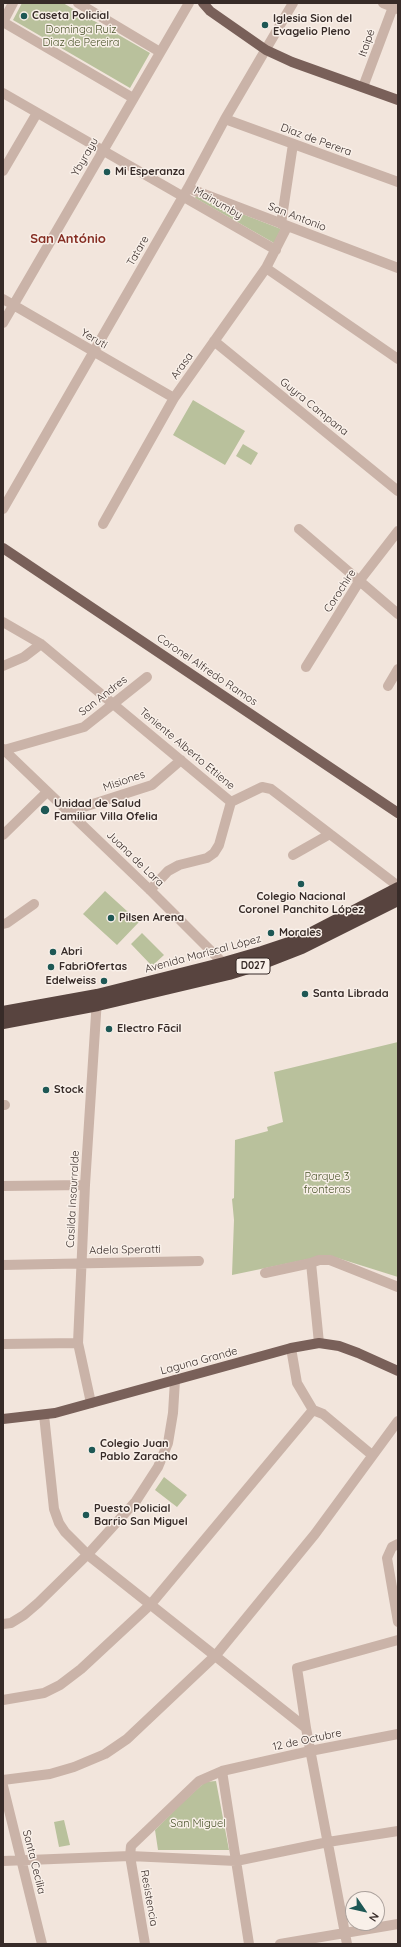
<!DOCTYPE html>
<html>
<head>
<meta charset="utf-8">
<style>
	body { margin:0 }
	#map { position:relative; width:401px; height:1947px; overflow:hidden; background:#f2e5dc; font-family:Quicksand,sans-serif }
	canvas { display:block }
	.frame { position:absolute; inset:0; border:4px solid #372b28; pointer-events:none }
	.north { position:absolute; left:345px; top:1891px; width:40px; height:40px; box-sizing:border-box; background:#f9f0e9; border:1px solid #aba19c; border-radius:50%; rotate:124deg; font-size:11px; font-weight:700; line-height:16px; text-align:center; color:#372b28 }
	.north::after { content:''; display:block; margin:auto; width:14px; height:18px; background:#1e5855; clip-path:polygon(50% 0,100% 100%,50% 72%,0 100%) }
</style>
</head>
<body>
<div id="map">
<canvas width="401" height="1947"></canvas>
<div class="frame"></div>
<div class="north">N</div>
</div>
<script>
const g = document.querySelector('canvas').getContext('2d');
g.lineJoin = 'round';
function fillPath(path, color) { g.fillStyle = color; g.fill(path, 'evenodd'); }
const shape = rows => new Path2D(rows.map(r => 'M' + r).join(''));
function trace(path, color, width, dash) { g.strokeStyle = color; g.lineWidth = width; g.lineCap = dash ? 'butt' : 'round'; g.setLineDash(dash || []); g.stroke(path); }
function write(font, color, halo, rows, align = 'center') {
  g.font = font + ' Quicksand,sans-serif'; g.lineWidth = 3; g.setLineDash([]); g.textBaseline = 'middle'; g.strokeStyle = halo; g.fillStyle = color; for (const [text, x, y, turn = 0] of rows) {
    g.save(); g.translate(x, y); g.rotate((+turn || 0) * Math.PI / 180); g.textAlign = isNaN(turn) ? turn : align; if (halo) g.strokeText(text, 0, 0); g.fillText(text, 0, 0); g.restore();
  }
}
fillPath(shape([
	[22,3,63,3,150,53,130,88,13,20],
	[196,196,281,229,274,243,195,198],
	[193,400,245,431,225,465,173,435],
	[243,444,258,453,251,465,236,456],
	[105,891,139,922,117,945,83,914],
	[142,933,164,955,152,966,131,944],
	[398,1042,398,1277,328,1255,232,1275,234,1220,232,1199,234,1198,235,1140,268,1131,267,1127,283,1122,274,1072],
	[164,1477,187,1495,177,1507,155,1490],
	[216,1781,229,1850,158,1850,155,1830,182,1803,205,1782],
	[64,1820,70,1845,59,1847,54,1822]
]), '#b9c19c');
trace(shape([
	[78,3,160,52],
	[383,3,398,9],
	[3,22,133,98],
	[3,22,13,3],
	[363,87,393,7],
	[3,93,276,250],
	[225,119,398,182],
	[3,171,37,113],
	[188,188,398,268],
	[281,224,293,144],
	[266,268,398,359],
	[3,299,174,398],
	[3,323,189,3],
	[214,341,398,491],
	[3,509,188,188,225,119,293,3],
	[103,524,174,398,266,268,287,227],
	[299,529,398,614],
	[3,622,41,644,231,802],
	[3,666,24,657,41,644],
	[306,667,360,580,398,531],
	[388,686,398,669],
	[3,749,150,890,228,968],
	[4,750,84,727,147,677],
	[231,802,262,787,271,789,398,886],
	[68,812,152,785,181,760],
	[3,835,47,792],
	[293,855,330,834],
	[150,890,168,871,179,865,207,858,214,853,219,845,231,802],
	[3,924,7,923,34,904],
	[3,1105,5,1105],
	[3,1186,85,1185],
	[311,1263,319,1343],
	[3,1265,199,1261],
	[265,1273,311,1263,319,1260,330,1260,398,1287],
	[3,1344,78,1343],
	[291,1348,297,1383,313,1410],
	[91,1403,78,1343,85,1185,97,999],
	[44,1415,54,1509,59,1523,65,1532,88,1555,306,1728],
	[398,1544,392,1547,387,1558,398,1622],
	[3,1624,11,1623,24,1615,38,1603,89,1553,136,1501,158,1467,168,1443,173,1413,175,1380],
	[3,1700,44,1693,60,1685,81,1669,151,1604,313,1410,323,1414,372,1455],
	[222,1771,249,1944],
	[3,1780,50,1774,74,1767,105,1754,127,1739,216,1655,315,1534,398,1421],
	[3,1786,42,1944],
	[3,1861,130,1856,236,1861,328,1842,398,1831],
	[145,1944,130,1856,131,1846,199,1781,222,1771,310,1751,398,1734],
	[280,1944,398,1924],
	[347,1944,306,1728,297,1668,398,1640]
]), '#cab3a8', 10);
trace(shape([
	[203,3,210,11,266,50,292,62,398,100],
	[3,548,398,813],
	[3,1419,55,1413,291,1348,319,1343,339,1346,358,1353,398,1371]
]), '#796059', 10);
trace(shape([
	[3,1012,97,995,224,963,262,952,298,940,398,888],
	[3,1023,98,1005,229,974,261,964,302,948,398,900]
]), '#58443f', 12);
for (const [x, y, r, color] of [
	[24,16,4,"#1e5855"],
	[265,25,4,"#1e5855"],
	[107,172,4,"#1e5855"],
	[45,810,5,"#1e5855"],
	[301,884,4,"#1e5855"],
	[111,918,4,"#1e5855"],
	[271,933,4,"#1e5855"],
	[53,952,4,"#1e5855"],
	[51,967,4,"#1e5855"],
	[104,981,4,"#1e5855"],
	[305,994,4,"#1e5855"],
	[109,1029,4,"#1e5855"],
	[46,1090,4,"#1e5855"],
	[92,1450,4,"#1e5855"],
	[86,1515,4,"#1e5855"]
]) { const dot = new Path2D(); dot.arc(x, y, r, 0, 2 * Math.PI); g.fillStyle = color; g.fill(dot); trace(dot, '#f9f0e9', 1.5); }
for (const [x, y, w] of [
	[253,966,34]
]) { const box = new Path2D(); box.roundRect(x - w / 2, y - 8, w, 16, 3); g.fillStyle = '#f9f0e9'; g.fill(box); trace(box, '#372b28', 1); }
write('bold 10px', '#372b28', null, [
	["D027",253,966]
]);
write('bold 11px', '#372b28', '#f9f0e9', [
	["Caseta Policial",32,16],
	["Iglesia Sion del",273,19],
	["Evagelio Pleno",273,32],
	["Mi Esperanza",115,172],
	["Unidad de Salud",54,804],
	["Familiar Villa Ofelia",54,817],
	["Colegio Nacional",301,897,"center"],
	["Coronel Panchito López",301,910,"center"],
	["Pilsen Arena",119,918],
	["Morales",279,933],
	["Abri",61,952],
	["FabriOfertas",59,967],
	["Edelweiss",96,981,"right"],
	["Santa Librada",313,994],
	["Electro Fãcil",117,1029],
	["Stock",54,1090],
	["Colegio Juan",100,1444],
	["Pablo Zaracho",100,1457],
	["Puesto Policial",94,1509],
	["Barrio San Miguel",94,1522]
], 'left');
write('11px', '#4b552c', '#f9f0e9', [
	["Dominga Ruiz",81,30],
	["Diaz de Pereira",81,43],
	["Parque 3",327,1177],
	["fronteras",327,1190],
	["San Miguel",198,1824]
]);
write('11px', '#372b28', '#f9f0e9', [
	["Itaipé",367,43,-70],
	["Diaz de Perera",316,140,20],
	["Ybyrayu",85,157,-60],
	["Mainumby",218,203,30],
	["San Antonio",297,217,21],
	["Tatare",138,251,-60],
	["Yeruti",94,339,30],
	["Arasa",182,366,-55],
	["Guyra Campana",314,407,39],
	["Corochire",340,591,-57],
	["Coronel Alfredo Ramos",207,670,34],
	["San Andres",103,696,-38],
	["Teniente Alberto Ettiene",187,749,40],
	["Misiones",124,781,-19],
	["Juana de Lara",135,859,44],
	["Avenida Mariscal López",203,954,-15],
	["Casilda Insaurralde",73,1199,-87],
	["Adela Speratti",125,1250,-1],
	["Laguna Grande",199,1361,-15],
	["12 de Octubre",307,1740,-12],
	["Santa Cecilia",34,1862,76],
	["Resistencia",149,1898,80]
]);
write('bold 13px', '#852d22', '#f9f0e9', [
	["San António",68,239]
]);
</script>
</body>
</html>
